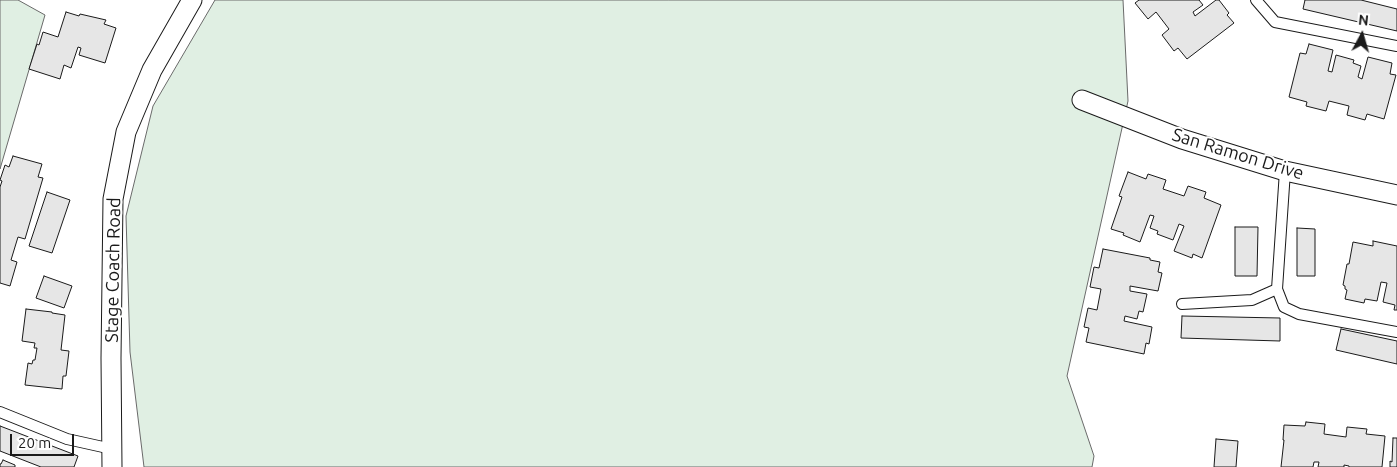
<!DOCTYPE html>
<html>
<head>
<meta charset="utf-8">
<style>
	body { margin:0 }
	#map { position:relative; width:1397px; height:467px; overflow:hidden; background:#fff; font-family:Ubuntu,sans-serif }
	canvas { display:block }
	.north { position:absolute; left:1337px; top:10px; width:50px; height:50px; -webkit-text-stroke:4px #fff; paint-order:stroke; rotate:6deg; font-size:14px; font-weight:700; line-height:20px; text-align:center; color:#1a1a1a }
	.north::after { content:''; display:block; margin:auto; width:18px; height:22px; background:#1a1a1a; clip-path:polygon(50% 0,100% 100%,50% 72%,0 100%) }
	.scale { position:absolute; left:10px; top:434px; width:64px; height:22px; box-sizing:border-box; border:2px solid #1a1a1a; border-top:0; padding-left:6px; font-size:15px; line-height:18px; white-space:nowrap; color:#1a1a1a; -webkit-text-stroke:4px #fff; paint-order:stroke }
</style>
</head>
<body>
<div id="map">
<canvas width="1397" height="467"></canvas>
<div class="north">N</div>
<div class="scale">20 m</div>
</div>
<script>
const g = document.querySelector('canvas').getContext('2d');
g.lineJoin = 'round';
function fillPath(path, color) { g.fillStyle = color; g.fill(path, 'evenodd'); }
const shape = rows => new Path2D(rows.map(r => 'M' + r).join(''));
function trace(path, color, width, dash) { g.strokeStyle = color; g.lineWidth = width; g.lineCap = dash ? 'butt' : 'round'; g.setLineDash(dash || []); g.stroke(path); }
function write(font, color, halo, rows, align = 'center') {
  g.font = font + ' Ubuntu,sans-serif'; g.lineWidth = 4; g.setLineDash([]); g.textBaseline = 'middle'; g.strokeStyle = halo; g.fillStyle = color; for (const [text, x, y, turn = 0] of rows) {
    g.save(); g.translate(x, y); g.rotate((+turn || 0) * Math.PI / 180); g.textAlign = isNaN(turn) ? turn : align; if (halo) g.strokeText(text, 0, 0); g.fillText(text, 0, 0); g.restore();
  }
}
const green = shape([
	[0,0,18,0,45,15,0,169,0,0],
	[215,0,1123,0,1128,101,1067,376,1094,456,1092,467,144,467,130,352,126,216,153,106,215,0]
]);
fillPath(green, '#e0efe3');
trace(green, '#6a6a6a', 1);
const building = shape([
	[1139,0,1199,0,1203,5,1193,12,1195,16,1216,0,1219,0,1229,13,1227,15,1234,23,1187,59,1178,48,1174,51,1162,35,1169,29,1156,12,1148,19,1135,3,1139,0],
	[1305,0,1361,0,1397,9,1397,31,1303,9,1305,0],
	[66,12,79,16,80,14,106,20,104,24,116,28,105,63,79,55,81,48,78,47,71,68,64,65,60,79,29,69,37,44,39,45,43,32,58,37,66,12],
	[1309,44,1333,50,1328,71,1332,72,1336,55,1354,60,1353,63,1361,66,1358,77,1362,79,1368,57,1392,63,1390,74,1396,75,1384,119,1367,114,1365,120,1347,115,1349,106,1329,101,1326,111,1306,106,1307,102,1289,97,1300,53,1306,54,1309,44],
	[13,156,42,164,38,177,43,178,25,239,18,237,11,260,17,262,10,286,0,283,0,187,2,181,0,180,5,165,9,167,13,156],
	[1128,172,1146,179,1148,174,1166,180,1163,189,1184,196,1188,186,1206,192,1204,198,1221,205,1202,258,1193,254,1192,258,1174,251,1184,226,1179,224,1173,240,1157,234,1158,231,1150,228,1154,216,1150,215,1140,242,1123,235,1124,233,1111,229,1122,197,1119,196,1128,172],
	[47,192,70,200,52,253,29,246,47,192],
	[1235,227,1258,227,1257,276,1235,276,1235,227],
	[1297,228,1315,229,1315,276,1297,276,1297,228],
	[1373,241,1397,246,1397,310,1394,310,1395,305,1383,302,1387,283,1381,282,1377,301,1365,299,1364,303,1345,299,1347,290,1345,289,1345,286,1343,285,1347,264,1349,264,1353,242,1373,246,1373,241],
	[1103,249,1150,258,1150,260,1160,262,1158,272,1162,273,1158,291,1130,286,1130,291,1147,294,1143,312,1139,311,1137,319,1125,316,1124,321,1152,327,1149,344,1146,343,1144,354,1086,342,1089,328,1084,327,1088,308,1097,310,1101,289,1090,287,1094,267,1099,268,1103,249],
	[44,276,72,286,64,308,36,298,44,276],
	[26,309,52,312,52,313,65,315,61,350,69,351,66,376,63,376,62,389,25,385,28,363,32,364,33,360,35,360,37,348,34,348,35,343,22,341,26,309],
	[1182,316,1280,318,1280,341,1181,338,1182,316],
	[1341,329,1397,341,1397,364,1336,350,1341,329],
	[1306,422,1325,424,1324,434,1346,437,1347,427,1367,429,1366,434,1385,436,1382,467,1349,467,1349,466,1344,465,1344,467,1318,467,1319,462,1314,462,1313,467,1281,467,1284,440,1283,440,1284,425,1305,426,1306,422],
	[0,426,78,456,74,467,41,467,0,451,0,426],
	[1393,438,1397,438,1397,467,1390,467,1390,461,1392,462,1393,438],
	[1216,439,1238,441,1236,467,1214,467,1216,439],
	[3,460,15,465,15,467,0,467,0,464,1,464,3,460]
]);
fillPath(building, '#e6e6e6');
trace(building, '#1a1a1a', 1);
const lane = shape([
	[1256,0,1275,22,1397,46],
	[1285,171,1277,289,1284,307,1299,314,1397,332],
	[1182,304,1252,300,1277,289],
	[0,412,67,439,112,449]
]);
const street = shape([
	[1082,100,1182,139,1285,171,1397,195],
	[112,467,111,358,113,199,126,132,152,70,192,0]
]);
trace(lane, '#1a1a1a', 12);
trace(street, '#1a1a1a', 21);
trace(lane, '#fff', 10);
trace(street, '#fff', 19);
write('18px', '#1a1a1a', '#fff', [
	["San Ramon Drive",1238,154,17],
	["Stage Coach Road",113,270,-89]
]);
</script>
</body>
</html>
